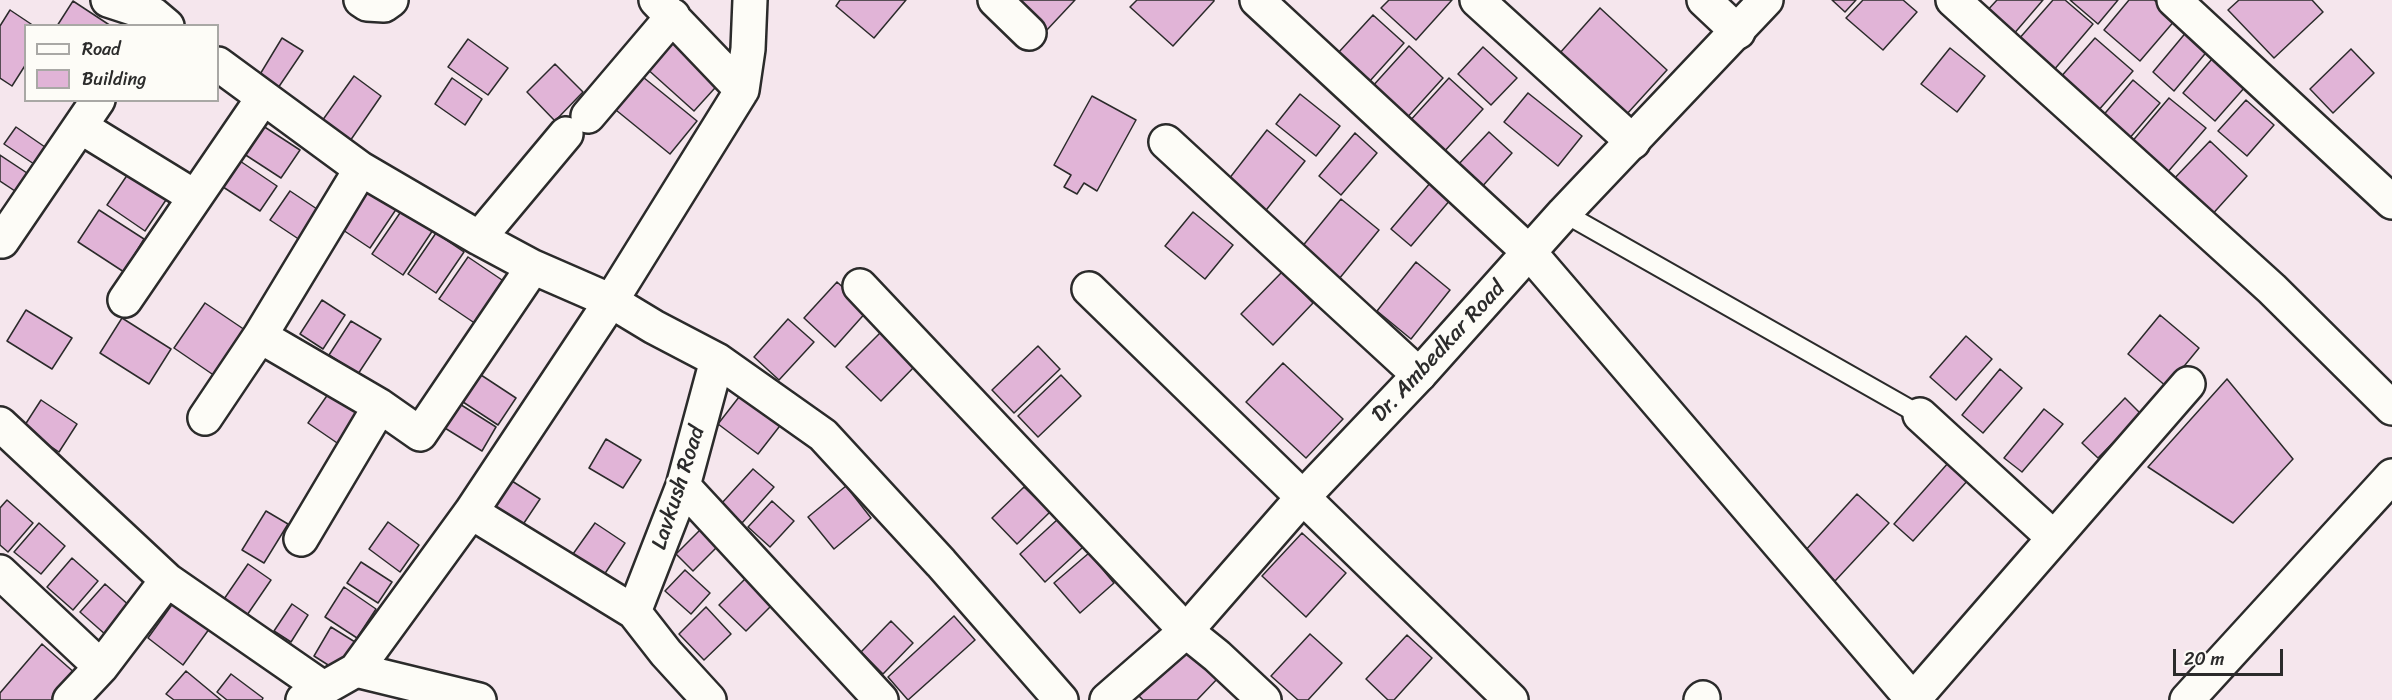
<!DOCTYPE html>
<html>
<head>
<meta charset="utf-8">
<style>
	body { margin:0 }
	#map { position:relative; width:2392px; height:700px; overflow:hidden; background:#f5e6ed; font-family:Sriracha,sans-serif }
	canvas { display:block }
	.legend { position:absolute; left:24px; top:24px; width:195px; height:78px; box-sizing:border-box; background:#fdfcf7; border:2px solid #a9a8a5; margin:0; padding:8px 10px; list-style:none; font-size:18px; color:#2b2b2b }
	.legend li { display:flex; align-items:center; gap:12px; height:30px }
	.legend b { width:30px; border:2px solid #a9a8a5 }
	.scale { position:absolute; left:2173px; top:649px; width:110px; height:27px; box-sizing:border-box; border:3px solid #2b2b2b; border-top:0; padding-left:8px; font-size:18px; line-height:21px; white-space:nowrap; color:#2b2b2b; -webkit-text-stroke:4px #fdfcf7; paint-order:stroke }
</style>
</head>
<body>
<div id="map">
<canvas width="2392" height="700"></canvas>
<ul class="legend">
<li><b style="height:8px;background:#fdfcf7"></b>Road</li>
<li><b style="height:16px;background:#e1b4d7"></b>Building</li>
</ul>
<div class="scale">20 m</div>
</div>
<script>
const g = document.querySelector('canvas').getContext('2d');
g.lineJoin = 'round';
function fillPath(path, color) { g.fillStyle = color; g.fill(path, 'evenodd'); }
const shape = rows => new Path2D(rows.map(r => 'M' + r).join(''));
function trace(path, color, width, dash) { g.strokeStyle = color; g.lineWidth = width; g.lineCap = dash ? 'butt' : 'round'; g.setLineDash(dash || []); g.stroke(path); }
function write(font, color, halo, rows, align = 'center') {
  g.font = font + ' Sriracha,sans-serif'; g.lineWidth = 6; g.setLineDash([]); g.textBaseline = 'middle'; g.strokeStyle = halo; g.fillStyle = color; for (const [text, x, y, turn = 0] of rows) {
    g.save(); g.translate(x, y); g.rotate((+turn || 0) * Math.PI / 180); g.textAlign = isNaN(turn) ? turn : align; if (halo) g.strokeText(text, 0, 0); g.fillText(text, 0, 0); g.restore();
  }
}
const building = shape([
	[840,0,906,0,874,38,836,6,840,0],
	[1011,0,1075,0,1045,32,1011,0],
	[1137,0,1214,0,1214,1,1173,46,1130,7,1137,0],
	[1389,0,1452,0,1416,40,1381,8,1389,0],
	[1832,0,1856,0,1845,12,1832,0],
	[1863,0,1903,0,1917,12,1883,50,1846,18,1863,0],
	[1997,0,2043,0,2012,36,1985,13,1997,0],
	[2053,0,2065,0,2093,24,2053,71,2018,40,2053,0],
	[2070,0,2118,0,2098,24,2070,0],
	[2129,0,2154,0,2176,19,2140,61,2104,30,2129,0],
	[2239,0,2312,0,2323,12,2274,58,2228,10,2239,0],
	[73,1,111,26,57,26,73,1],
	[1600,8,1667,70,1626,115,1559,54,1600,8],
	[10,10,34,26,26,26,26,64,12,86,0,78,0,26,10,10],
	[1373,15,1404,43,1369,82,1338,53,1373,15],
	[2188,30,2209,49,2174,91,2153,72,2188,30],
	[675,34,724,78,694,111,645,67,675,34],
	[282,38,303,51,278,88,259,76,282,38],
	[2095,38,2133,71,2097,112,2059,79,2095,38],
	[468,39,508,68,488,95,448,67,468,39],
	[1409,46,1443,78,1405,120,1371,88,1409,46],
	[1483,47,1517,78,1491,105,1458,74,1483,47],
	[1950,48,1985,76,1957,112,1921,84,1950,48],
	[2351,49,2374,73,2333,113,2310,89,2351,49],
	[2212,59,2245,87,2215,121,2183,93,2212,59],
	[555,64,583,92,555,121,527,92,555,64],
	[638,73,697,121,670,154,611,106,638,73],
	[354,76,381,96,350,141,322,121,354,76],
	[452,78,482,99,465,125,435,104,452,78],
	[1449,78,1483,109,1442,154,1408,123,1449,78],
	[2133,80,2160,103,2128,140,2101,118,2133,80],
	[1528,93,1582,136,1558,166,1504,122,1528,93],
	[1300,94,1340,126,1316,156,1276,124,1300,94],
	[1092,96,1136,120,1097,191,1084,183,1077,194,1064,187,1071,175,1054,165,1092,96],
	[2169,98,2206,128,2166,174,2130,144,2169,98],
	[2246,100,2274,125,2247,156,2218,131,2246,100],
	[260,124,300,150,281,178,241,152,260,124],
	[16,127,45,147,34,164,4,144,16,127],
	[1267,130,1305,161,1263,214,1225,184,1267,130],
	[1489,132,1512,153,1480,189,1456,167,1489,132],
	[1355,133,1377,153,1341,195,1319,176,1355,133],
	[2210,141,2247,176,2209,218,2171,182,2210,141],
	[0,155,30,175,18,193,0,181,0,155],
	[237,159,277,186,260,211,220,185,237,159],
	[130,171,168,197,145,231,107,205,130,171],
	[1431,182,1451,199,1411,246,1391,229,1431,182],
	[366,188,397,208,370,248,340,228,366,188],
	[290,191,320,211,300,240,270,220,290,191],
	[1341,199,1379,230,1339,279,1301,248,1341,199],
	[99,210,144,239,124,272,78,242,99,210],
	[402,210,433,230,403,275,372,254,402,210],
	[1193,212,1233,245,1205,279,1165,246,1193,212],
	[436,233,464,252,436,293,408,274,436,233],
	[468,257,505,282,476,324,439,299,468,257],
	[1416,262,1450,290,1411,339,1377,311,1416,262],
	[1282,272,1313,303,1273,345,1241,314,1282,272],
	[837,282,868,310,835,347,804,318,837,282],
	[322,300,345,315,323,349,300,334,322,300],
	[205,303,245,330,215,376,174,348,205,303],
	[26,310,72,338,52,369,7,341,26,310],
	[2160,315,2199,348,2167,387,2128,354,2160,315],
	[122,318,171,349,149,384,100,353,122,318],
	[788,319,814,342,779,380,754,357,788,319],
	[351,321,381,339,358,374,329,355,351,321],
	[881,332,915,366,881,401,846,367,881,332],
	[1966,336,1992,359,1956,400,1930,377,1966,336],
	[1038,346,1060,369,1014,413,992,390,1038,346],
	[1283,363,1343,419,1306,458,1246,402,1283,363],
	[2000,369,2022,388,1983,433,1962,415,2000,369],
	[478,373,516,398,498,425,460,400,478,373],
	[1061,375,1081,396,1038,437,1018,416,1061,375],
	[2227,379,2293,459,2233,523,2148,467,2227,379],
	[333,387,368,410,343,447,308,423,333,387],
	[746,388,786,418,758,454,718,424,746,388],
	[2125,398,2141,414,2098,458,2082,443,2125,398],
	[41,400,77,424,59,452,23,428,41,400],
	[455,401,496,427,482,451,440,425,455,401],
	[2044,409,2063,424,2022,472,2004,458,2044,409],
	[606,439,641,460,623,488,589,468,606,439],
	[1949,462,1969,479,1913,541,1894,524,1949,462],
	[753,469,774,487,742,523,721,504,753,469],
	[512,481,540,499,522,526,494,507,512,481],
	[846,486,871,518,834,549,808,517,846,486],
	[1024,487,1050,512,1017,544,992,518,1024,487],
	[1857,494,1889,523,1835,581,1804,552,1857,494],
	[7,500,33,523,8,552,0,545,0,508,7,500],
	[772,501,794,521,770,547,748,527,772,501],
	[266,511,288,524,264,563,242,550,266,511],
	[1058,519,1083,547,1045,582,1020,554,1058,519],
	[388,522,419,545,400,572,369,549,388,522],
	[39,523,65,546,41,574,14,552,39,523],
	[595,523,625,543,604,575,573,554,595,523],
	[705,525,722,542,693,571,676,554,705,525],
	[1302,533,1346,573,1306,617,1262,576,1302,533],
	[1089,553,1114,583,1080,613,1054,583,1089,553],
	[72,558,98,581,73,610,47,587,72,558],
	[361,562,392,582,378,603,347,583,361,562],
	[248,564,271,580,245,618,222,602,248,564],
	[685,570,710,593,691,614,665,591,685,570],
	[751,573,778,599,746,631,719,605,751,573],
	[105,584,131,607,106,635,80,612,105,584],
	[344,587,376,609,357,638,325,617,344,587],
	[179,595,215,621,183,665,148,638,179,595],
	[292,604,308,615,291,642,274,631,292,604],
	[706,607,731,634,704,660,679,634,706,607],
	[954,616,975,640,908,700,888,677,954,616],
	[891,621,913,643,883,674,861,652,891,621],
	[331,627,355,642,336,670,314,656,331,627],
	[1310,634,1342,663,1308,700,1298,700,1271,676,1310,634],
	[1407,635,1432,658,1394,700,1388,700,1366,679,1407,635],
	[1183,640,1220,676,1197,700,1143,700,1134,691,1183,640],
	[42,644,76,674,54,700,0,700,0,693,42,644],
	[186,671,221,700,174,700,166,694,186,671],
	[231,674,263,698,262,700,227,700,217,692,231,674]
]);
fillPath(building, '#e1b4d7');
trace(building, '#2b2b2b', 1.5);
const service = shape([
	[1564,213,1920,415]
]);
const minor = shape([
	[108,0,154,15,167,26],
	[361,0,367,4,384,5,391,0],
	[656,0,742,90],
	[995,0,1029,33],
	[1257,0,1530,253,1913,700],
	[1477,0,1633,142],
	[1704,0,1738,32],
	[1953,0,2272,289,2392,408],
	[2174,0,2392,202],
	[218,64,361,169,479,238,533,267,611,301,654,327,717,360,823,435,941,563,1061,700],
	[588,116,673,16],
	[81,127,195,197],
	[1166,142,1419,375],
	[479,238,566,134],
	[2,241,98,100],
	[860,286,1186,631,1217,656,1264,700],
	[1089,289,1511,700],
	[125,300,263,98],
	[260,336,380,406,420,434,533,267],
	[1920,415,2054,538],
	[205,418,260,336,361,169],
	[0,424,167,580,323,688],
	[683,486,881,700],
	[471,512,634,612,666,653,709,700],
	[301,539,380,406],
	[0,572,101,667],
	[634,612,683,486,717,360],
	[356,670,479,700],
	[70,700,101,667,167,580],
	[303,700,356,670,471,512,611,301,742,90,748,49,750,0],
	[1701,700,1703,698],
	[1913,700,2188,384],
	[2187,700,2392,476]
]);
const tertiary = shape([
	[1107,700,1186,631,1303,497,1419,375,1564,213,1766,0]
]);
trace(service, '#2b2b2b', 22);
trace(minor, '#2b2b2b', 38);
trace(tertiary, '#2b2b2b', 38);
trace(service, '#fdfcf7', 18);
trace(minor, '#fdfcf7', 33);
trace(tertiary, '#fdfcf7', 33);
write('22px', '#2b2b2b', '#fdfcf7', [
	["Dr. Ambedkar Road",1439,352,-47],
	["Lavkush Road",679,488,-72]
]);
</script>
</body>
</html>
